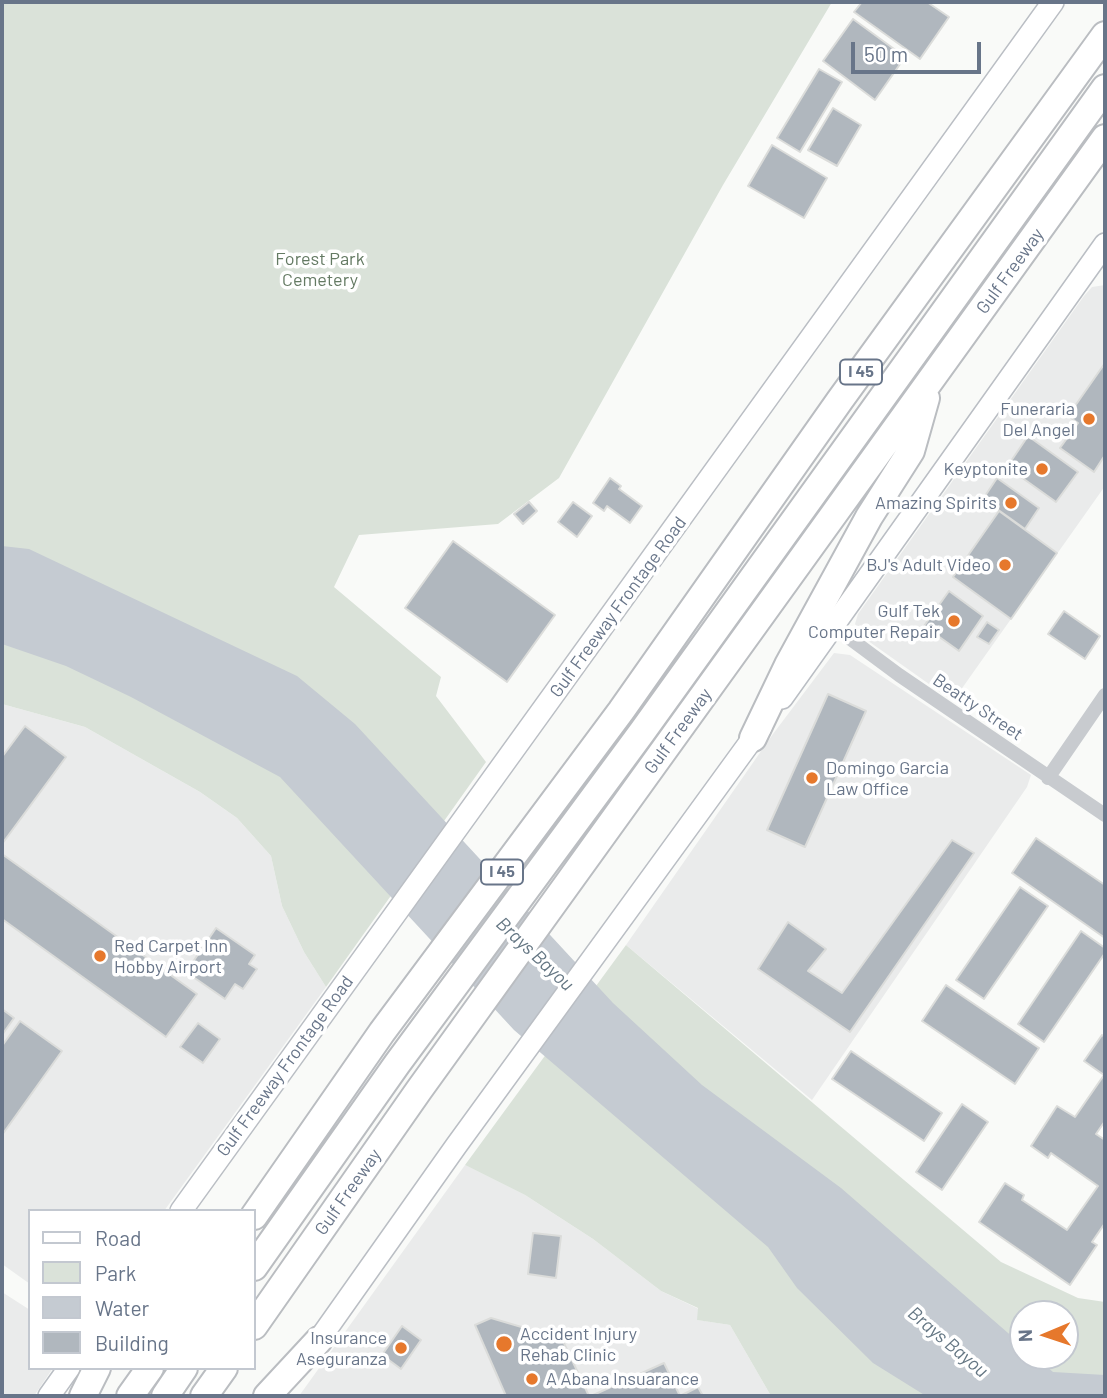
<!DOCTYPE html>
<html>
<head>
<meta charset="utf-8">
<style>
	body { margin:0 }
	#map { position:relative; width:1107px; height:1398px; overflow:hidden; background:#f9faf8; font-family:Barlow,sans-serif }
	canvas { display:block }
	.frame { position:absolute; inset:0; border:4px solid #687589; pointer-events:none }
	.legend { position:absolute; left:28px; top:1209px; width:228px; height:161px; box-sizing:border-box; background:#fff; border:2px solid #c3c8d0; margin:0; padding:9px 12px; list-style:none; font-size:21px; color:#687589 }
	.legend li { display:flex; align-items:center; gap:14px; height:35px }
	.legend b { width:35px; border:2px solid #c3c8d0 }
	.north { position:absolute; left:1009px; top:1300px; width:70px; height:70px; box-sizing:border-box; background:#fff; border:2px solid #c3c8d0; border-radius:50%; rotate:268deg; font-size:19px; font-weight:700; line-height:28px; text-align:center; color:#687589 }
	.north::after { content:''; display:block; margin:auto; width:24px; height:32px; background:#e6782c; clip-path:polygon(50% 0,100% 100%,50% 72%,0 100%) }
	.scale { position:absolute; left:851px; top:42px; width:130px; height:32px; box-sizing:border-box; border:4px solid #687589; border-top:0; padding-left:9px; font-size:21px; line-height:24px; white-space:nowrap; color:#687589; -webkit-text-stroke:5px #fff; paint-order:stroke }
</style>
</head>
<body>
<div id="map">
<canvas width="1107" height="1398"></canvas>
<div class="frame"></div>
<ul class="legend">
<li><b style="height:9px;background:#fff"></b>Road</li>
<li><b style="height:19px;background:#dae2d9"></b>Park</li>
<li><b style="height:19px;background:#c5cbd2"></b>Water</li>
<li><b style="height:19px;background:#b0b7be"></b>Building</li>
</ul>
<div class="north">N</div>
<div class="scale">50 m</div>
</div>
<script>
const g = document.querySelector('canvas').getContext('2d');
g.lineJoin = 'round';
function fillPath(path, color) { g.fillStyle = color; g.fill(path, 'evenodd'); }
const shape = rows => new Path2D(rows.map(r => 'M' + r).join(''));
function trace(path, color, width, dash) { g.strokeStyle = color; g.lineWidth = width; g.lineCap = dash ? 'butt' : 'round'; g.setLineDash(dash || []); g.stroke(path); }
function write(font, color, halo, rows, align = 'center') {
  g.font = font + ' Barlow,sans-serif'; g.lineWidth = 7; g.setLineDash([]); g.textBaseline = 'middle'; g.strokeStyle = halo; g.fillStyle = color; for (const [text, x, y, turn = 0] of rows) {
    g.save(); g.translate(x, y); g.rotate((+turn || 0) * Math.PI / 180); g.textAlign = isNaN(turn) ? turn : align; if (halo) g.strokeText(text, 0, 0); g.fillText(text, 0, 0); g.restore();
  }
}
fillPath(shape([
	[1105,285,1105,486,953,701,864,638,855,624,858,614,1084,296,1092,287],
	[834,653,850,655,1031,775,1027,787,812,1100,626,945,773,734],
	[2,704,85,727,200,792,237,818,271,856,282,906,304,952,326,987,164,1211,30,1211,30,1284,2,1264],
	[465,1165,525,1195,593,1239,661,1291,699,1309,698,1320,730,1325,771,1396,299,1396],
	[2,1292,30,1310,30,1368,53,1368,34,1396,2,1396]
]), '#eaebeb');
fillPath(shape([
	[2,2,832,2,723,185,559,478,498,524,359,535,334,587,441,677,436,696,486,762,326,987,304,952,282,906,271,856,237,818,200,792,85,727,2,704],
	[626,945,1001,1262,1078,1298,1105,1302,1105,1396,771,1396,730,1325,697,1320,698,1308,661,1291,593,1239,525,1195,465,1165],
	[1023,1314,1065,1314,1065,1356,1023,1356]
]), '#dae2d9');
fillPath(shape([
	[2,546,29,549,297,676,355,724,613,1003,702,1085,841,1188,1023,1346,1023,1356,1034,1356,1053,1372,1105,1375,1105,1396,926,1396,873,1363,797,1288,768,1247,514,1030,280,777,131,697,66,666,2,644]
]), '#c5cbd2');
const building = shape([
	[862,2,927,2,949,17,920,59,854,12,862,2],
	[853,19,905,57,875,100,823,61,853,19],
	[819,69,842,82,800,152,777,138,819,69],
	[833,108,861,125,837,166,808,150,833,108],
	[772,145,827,178,804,218,748,186,772,145],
	[1105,363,1105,455,1094,472,1060,448,1078,423,1068,416,1105,363],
	[1028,436,1078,472,1056,502,1007,467,1028,436],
	[610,478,621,486,619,489,642,506,630,523,607,506,604,511,593,503,610,478],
	[997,478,1039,508,1025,529,983,499,997,478],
	[529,502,537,511,523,524,514,514,529,502],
	[573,502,592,516,577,537,558,522,573,502],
	[999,511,1057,553,1011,619,953,577,999,511],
	[453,541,555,615,507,682,405,608,453,541],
	[949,591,983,616,959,651,924,626,949,591],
	[1064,611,1100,636,1085,659,1048,634,1064,611],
	[987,622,999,630,989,644,977,637,987,622],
	[828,694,866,711,805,847,767,830,828,694],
	[25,726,66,757,2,844,2,757,25,726],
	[1036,838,1105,885,1105,938,1012,873,1036,838],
	[952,840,974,853,850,1032,758,969,788,922,826,949,808,971,842,993,952,840],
	[2,854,197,994,166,1037,2,919,2,854],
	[1020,887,1048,906,984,999,956,980,1020,887],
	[216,928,255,955,249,964,257,969,243,989,235,984,225,999,186,972,216,928],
	[1081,931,1105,948,1105,953,1044,1042,1018,1024,1081,931],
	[946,985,1039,1048,1015,1084,922,1021,946,985],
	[2,1009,14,1018,2,1035,2,1009],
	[20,1021,62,1051,2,1135,2,1046,20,1021],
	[198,1023,220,1039,203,1063,180,1047,198,1023],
	[1102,1035,1105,1037,1105,1121,1096,1134,1105,1140,1105,1223,1092,1242,1097,1245,1070,1285,979,1222,1005,1183,1024,1195,1022,1200,1067,1230,1098,1186,1051,1153,1048,1158,1031,1146,1057,1106,1075,1117,1104,1075,1084,1061,1102,1035],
	[851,1051,942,1113,924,1141,832,1079,851,1051],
	[962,1104,988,1122,942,1190,916,1172,962,1104],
	[533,1233,561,1236,556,1278,528,1274,533,1233],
	[491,1318,562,1339,589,1396,506,1396,475,1325,491,1318],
	[402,1326,421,1340,401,1369,382,1355,402,1326],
	[664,1363,680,1396,698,1387,703,1396,591,1396,664,1363]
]);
fillPath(building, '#b0b7be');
trace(building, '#dbdcda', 2);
const secondary = shape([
	[782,698,1105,244],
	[181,1211,1053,2],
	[311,1351,456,1146,761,727],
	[49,1396,69,1368]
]);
const motorway = shape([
	[753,738,788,665,869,517,911,451,926,398],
	[254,1216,382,1032,621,711,840,400,1105,35],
	[254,1267,397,1064,642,732,1105,88],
	[254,1326,419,1090,1105,138],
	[83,1396,97,1368],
	[130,1396,150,1368],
	[165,1396,184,1368],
	[204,1396,224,1368],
	[267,1396,319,1340]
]);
trace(secondary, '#babec4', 24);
trace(motorway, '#babdc1', 30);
trace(shape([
	[833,626,899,675,1105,815],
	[1048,778,1105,695]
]), '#c8cbcf', 14);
trace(secondary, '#fff', 21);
trace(motorway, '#fff', 26);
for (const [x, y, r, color] of [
	[1089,419,7,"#e6782c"],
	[1042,469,7,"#e6782c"],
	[1011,503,7,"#e6782c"],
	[1005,565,7,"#e6782c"],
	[954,621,7,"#e6782c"],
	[812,778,7,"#e6782c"],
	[100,956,7,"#e6782c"],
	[504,1344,9,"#e6782c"],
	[401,1348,7,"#e6782c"],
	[532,1379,7,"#e6782c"]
]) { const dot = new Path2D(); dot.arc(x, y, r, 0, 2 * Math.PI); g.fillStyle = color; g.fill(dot); trace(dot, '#fff', 2.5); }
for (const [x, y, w] of [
	[861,372,42],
	[502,872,42]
]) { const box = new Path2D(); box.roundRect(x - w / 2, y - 12.5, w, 25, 5); g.fillStyle = '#fff'; g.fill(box); trace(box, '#687589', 2); }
write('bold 16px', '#687589', null, [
	["I 45",861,372],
	["I 45",502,872]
]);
write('18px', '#647a63', '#fff', [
	["Forest Park",320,259],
	["Cemetery",320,280]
]);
write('18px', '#687589', '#fff', [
	["Gulf Freeway",1010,271,-54],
	["Gulf Freeway Frontage Road",618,607,-54],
	["Beatty Street",978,707,34],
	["Gulf Freeway",678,731,-54],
	["Gulf Freeway Frontage Road",285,1066,-54],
	["Gulf Freeway",348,1192,-55]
]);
write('18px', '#687589', '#fff', [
	["Funeraria",1075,409],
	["Del Angel",1075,430],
	["Keyptonite",1028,469],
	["Amazing Spirits",997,503],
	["BJ's Adult Video",991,565],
	["Gulf Tek",940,611],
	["Computer Repair",940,632],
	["Domingo Garcia",826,768,"left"],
	["Law Office",826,789,"left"],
	["Red Carpet Inn",114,946,"left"],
	["Hobby Airport",114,967,"left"],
	["Accident Injury",520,1334,"left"],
	["Rehab Clinic",520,1355,"left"],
	["Insurance",387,1338],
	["Aseguranza",387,1359],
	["A Abana Insuarance",546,1379,"left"]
], 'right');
write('italic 19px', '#647683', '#fff', [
	["Brays Bayou",535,954,43],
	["Brays Bayou",948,1342,40]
]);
</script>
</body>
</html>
